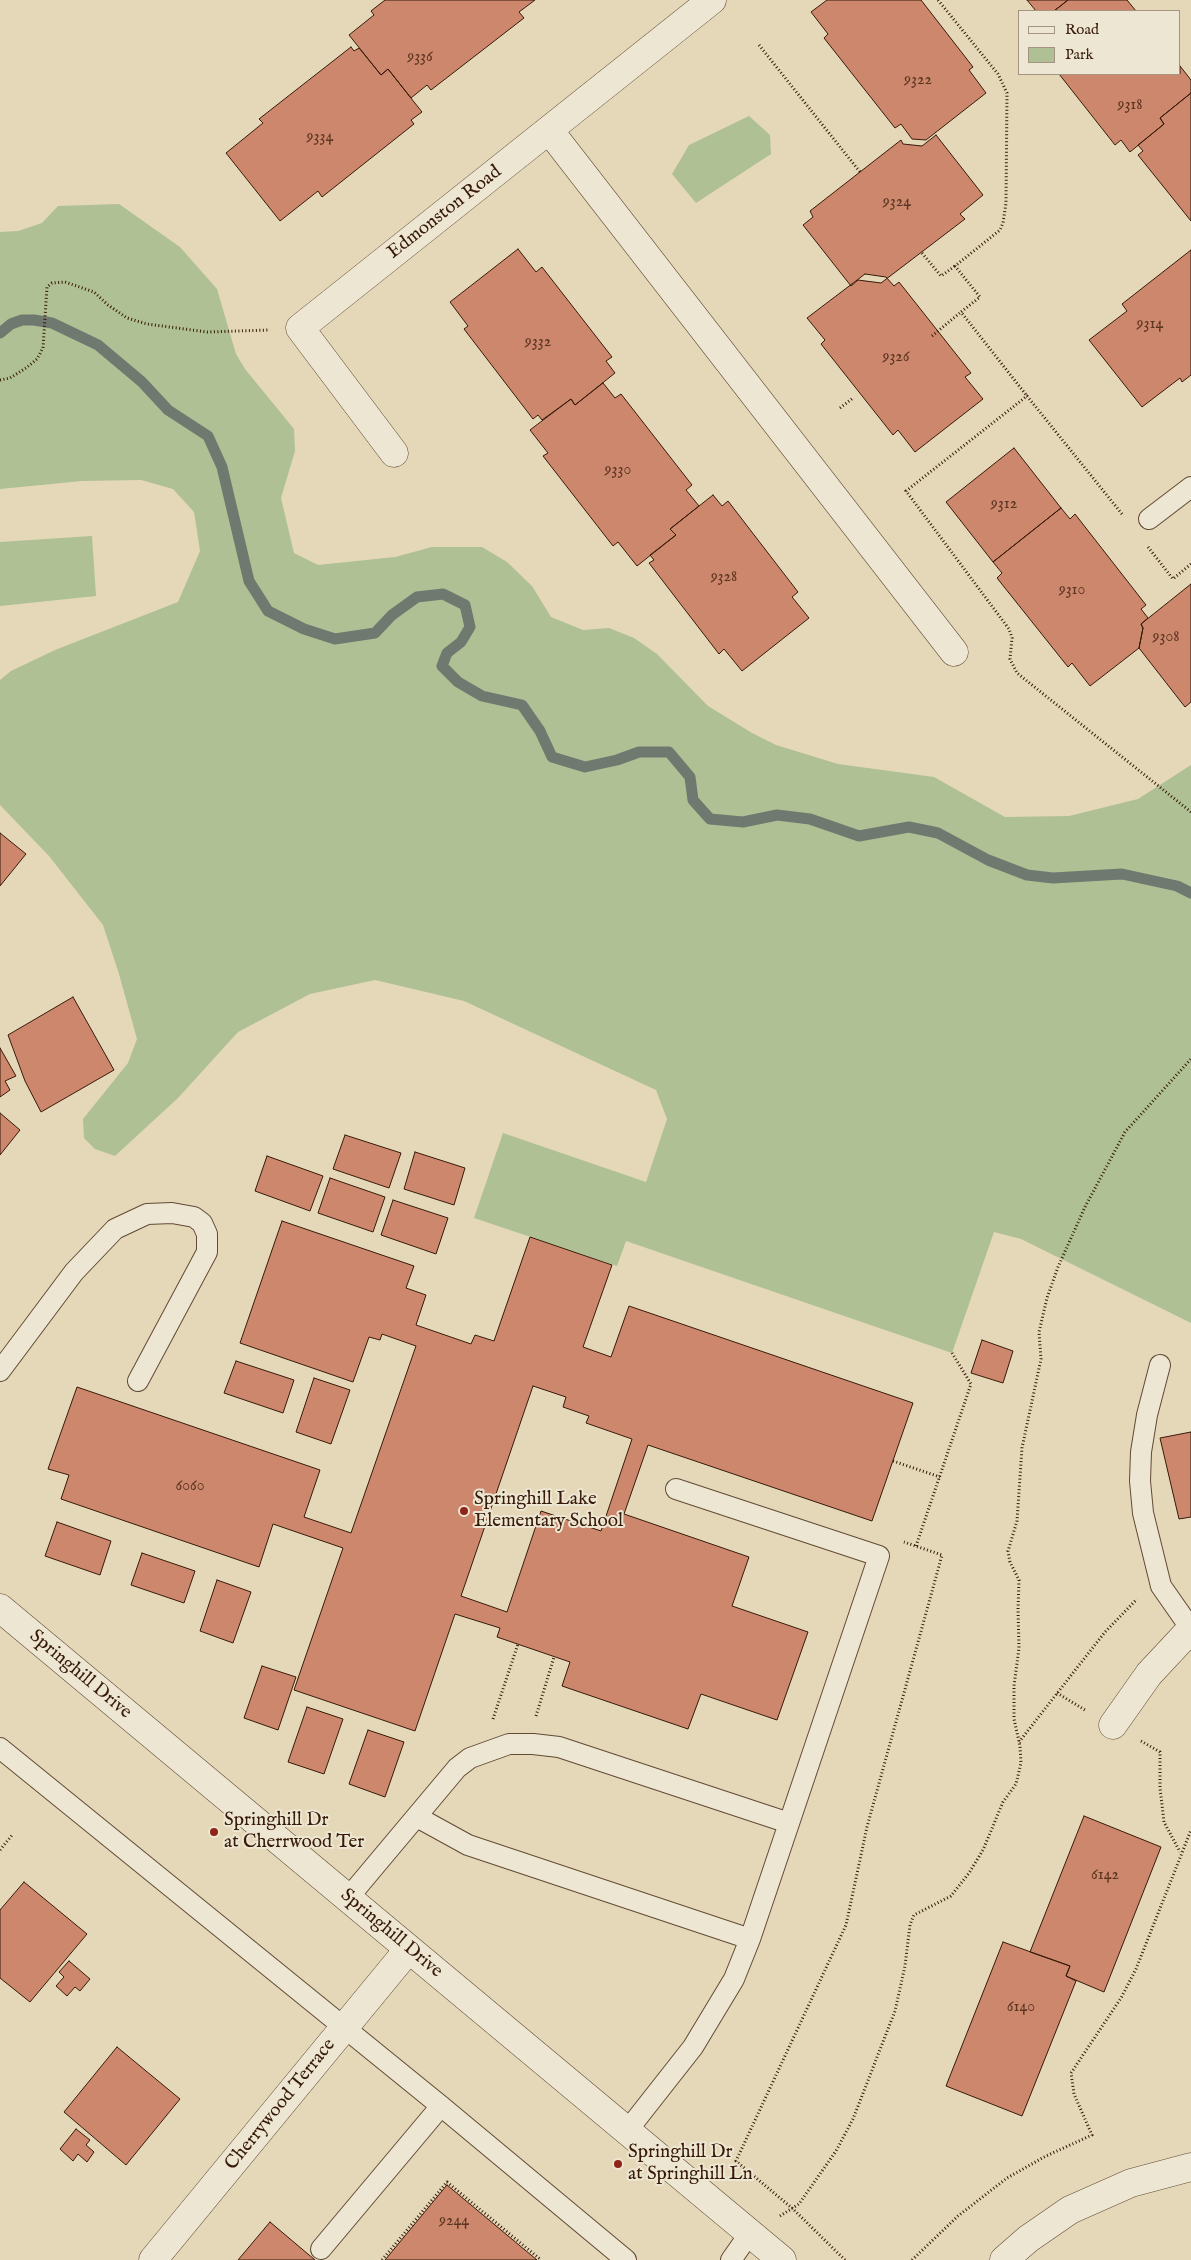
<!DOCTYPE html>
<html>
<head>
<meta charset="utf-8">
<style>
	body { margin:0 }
	#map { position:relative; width:1191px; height:2260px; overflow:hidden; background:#e4d8b9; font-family:"IM FELL English",serif }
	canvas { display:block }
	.legend { position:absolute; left:1018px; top:10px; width:162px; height:65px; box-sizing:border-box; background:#ede6d2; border:1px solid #a49481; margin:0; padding:6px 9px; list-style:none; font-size:15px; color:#371a08 }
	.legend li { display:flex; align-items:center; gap:10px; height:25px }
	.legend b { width:25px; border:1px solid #a49481 }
</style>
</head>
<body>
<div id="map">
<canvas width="1191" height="2260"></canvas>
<ul class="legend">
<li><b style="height:6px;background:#ede6d2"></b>Road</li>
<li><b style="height:14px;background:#afc094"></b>Park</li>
</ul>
</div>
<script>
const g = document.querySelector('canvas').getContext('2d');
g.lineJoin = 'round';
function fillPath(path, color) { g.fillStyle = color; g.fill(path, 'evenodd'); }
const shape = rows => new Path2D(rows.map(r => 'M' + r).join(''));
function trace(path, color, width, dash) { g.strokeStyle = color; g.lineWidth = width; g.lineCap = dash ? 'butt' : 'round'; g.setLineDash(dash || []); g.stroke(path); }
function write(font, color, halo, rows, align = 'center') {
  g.font = font + ' "IM FELL English",serif'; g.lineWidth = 4; g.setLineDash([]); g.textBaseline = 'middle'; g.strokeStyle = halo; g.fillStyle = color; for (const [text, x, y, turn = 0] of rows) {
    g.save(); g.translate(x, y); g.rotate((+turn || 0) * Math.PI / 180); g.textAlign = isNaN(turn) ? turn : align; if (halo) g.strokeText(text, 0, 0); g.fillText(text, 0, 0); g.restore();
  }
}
fillPath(shape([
	[749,116,770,135,771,154,696,203,672,174,689,145],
	[119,204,180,247,217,289,236,354,245,369,294,429,295,451,281,498,294,553,318,565,395,557,432,547,482,547,507,562,532,586,551,617,583,630,609,628,634,638,657,654,708,706,752,733,776,745,838,764,934,777,1005,817,1069,816,1138,799,1191,765,1191,1323,1021,1239,994,1232,952,1353,626,1241,617,1266,474,1218,503,1133,646,1182,667,1119,656,1090,464,1001,375,980,310,994,238,1032,178,1098,115,1156,95,1149,84,1138,83,1119,128,1063,137,1039,119,974,103,925,49,856,0,805,0,680,11,671,55,650,178,602,200,551,194,512,173,489,141,480,82,481,0,489,0,232,18,231,42,223,58,206],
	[92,536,96,596,0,606,0,542]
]), '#afc094');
trace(shape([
	[0,333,11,324,22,320,34,320,52,323,98,345,142,382,168,410,208,436,222,467,249,581,268,611,304,629,335,639,375,633,392,615,417,597,443,594,465,605,470,627,461,642,447,653,442,666,458,682,482,696,522,705,540,731,552,757,585,767,617,760,639,752,669,752,690,777,693,800,710,819,743,822,777,815,810,819,859,836,909,827,938,833,988,860,1027,875,1053,878,1122,874,1177,886,1191,893]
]), '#70796f', 11);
const building = shape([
	[385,0,535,0,519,12,524,18,431,90,427,85,411,98,388,69,381,75,349,35,374,15,371,11,385,0],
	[827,0,921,0,973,67,969,70,986,93,926,140,912,139,901,124,895,128,824,38,828,34,811,12,827,0],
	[1027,0,1068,0,1054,11,1036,11,1027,0],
	[1068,0,1127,0,1136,11,1054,11,1068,0],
	[351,47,354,51,359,48,381,75,388,69,422,112,411,120,414,124,322,197,318,191,280,221,226,153,263,123,259,119,351,47],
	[1180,66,1191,80,1191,93,1160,118,1164,124,1130,152,1121,140,1115,145,1059,74,1180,74,1180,66],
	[1191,93,1191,221,1138,155,1143,151,1138,145,1164,124,1160,118,1191,93],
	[936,135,983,195,960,214,965,219,881,283,858,280,851,286,803,225,813,217,810,211,901,140,903,144,922,146,936,135],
	[518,249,536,272,542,267,612,357,606,361,615,373,575,405,571,399,542,420,538,415,533,419,464,329,468,326,450,302,518,249],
	[1191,250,1191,375,1182,382,1180,378,1142,407,1089,340,1127,311,1122,304,1191,250],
	[865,274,886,277,894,286,899,282,971,373,965,377,983,399,915,452,898,430,893,435,821,344,825,340,807,318,865,274],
	[603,383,615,398,621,394,692,485,686,490,699,506,670,529,676,535,637,566,618,542,613,546,543,456,548,453,530,430,571,399,575,405,603,383],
	[1014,448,1061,508,993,562,946,502,1014,448],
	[713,495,722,506,728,501,798,592,792,597,809,618,742,671,724,649,719,654,649,563,654,560,650,555,676,535,670,529,713,495],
	[1061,508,1070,519,1075,514,1146,605,1141,609,1148,618,1141,624,1143,628,1139,648,1090,686,1072,663,1068,667,997,578,1002,573,993,562,1061,508],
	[1191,584,1191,702,1185,707,1139,648,1143,628,1141,624,1191,584],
	[0,833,26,854,0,886,0,833],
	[73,997,114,1070,41,1112,25,1081,8,1035,73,997],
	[0,1048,16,1076,5,1081,10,1090,0,1097,0,1048],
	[0,1113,20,1130,0,1155,0,1113],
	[345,1135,401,1153,389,1188,333,1169,345,1135],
	[415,1152,465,1168,454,1205,404,1189,415,1152],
	[267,1156,323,1176,310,1211,255,1191,267,1156],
	[330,1178,385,1197,373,1232,318,1213,330,1178],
	[393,1200,448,1218,436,1254,381,1235,393,1200],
	[282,1221,414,1266,406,1288,426,1295,416,1325,471,1344,475,1335,494,1341,530,1237,612,1265,583,1347,611,1357,629,1306,913,1403,872,1521,648,1445,624,1514,749,1557,732,1606,808,1632,777,1720,701,1694,688,1729,562,1686,570,1662,497,1637,500,1628,455,1614,415,1731,294,1690,343,1548,273,1524,259,1567,61,1499,69,1475,48,1469,77,1387,320,1470,304,1517,351,1533,416,1346,382,1334,380,1340,369,1337,353,1382,240,1343,282,1221],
	[533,1386,566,1397,563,1407,589,1416,586,1423,632,1439,601,1531,541,1511,507,1612,461,1596,533,1386],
	[982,1340,1013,1351,1003,1383,971,1373,982,1340],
	[236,1361,294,1380,283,1413,224,1393,236,1361],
	[314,1378,350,1390,331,1444,296,1432,314,1378],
	[1191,1432,1191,1517,1179,1519,1160,1438,1191,1432],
	[57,1522,111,1541,100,1575,45,1556,57,1522],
	[142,1553,195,1571,184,1603,131,1585,142,1553],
	[217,1580,251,1592,233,1643,200,1631,217,1580],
	[262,1666,296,1677,278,1730,244,1718,262,1666],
	[307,1707,343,1719,324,1774,288,1762,307,1707],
	[368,1730,404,1742,385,1797,349,1784,368,1730],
	[1084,1816,1161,1847,1104,1992,1066,1976,1070,1966,1030,1952,1084,1816],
	[24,1882,87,1934,30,2002,0,1978,0,1910,24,1882],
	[1003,1942,1070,1966,1066,1976,1076,1981,1022,2116,946,2086,1003,1942],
	[69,1961,90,1979,80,1991,75,1987,67,1996,56,1986,64,1977,59,1972,69,1961],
	[117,2047,180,2099,126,2165,64,2112,117,2047],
	[76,2129,90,2140,86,2145,94,2152,87,2162,78,2154,73,2161,60,2149,76,2129],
	[447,2185,537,2260,385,2260,447,2185],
	[270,2222,315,2260,238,2260,270,2222]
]);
fillPath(building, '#cc876d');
trace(building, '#371a08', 1);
const service = shape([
	[1149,519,1191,487],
	[1160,1365,1147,1415,1141,1452,1140,1481,1143,1513,1161,1586,1191,1629],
	[0,1371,74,1272,115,1229,147,1214,172,1213,194,1217,202,1223,207,1234,207,1252,138,1381],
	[0,1748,441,2106,626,2260],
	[417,1817,468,1845,750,1939],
	[348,1898,457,1768,470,1758,509,1744,533,1744,559,1747,789,1823],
	[627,2131,693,2047,734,1979,750,1939,879,1556,676,1489],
	[321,2249,441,2106],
	[731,2260,750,2233]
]);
const minor = shape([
	[549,130,954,652],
	[394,453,300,328,712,0],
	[1113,1725,1149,1674,1191,1629],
	[153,2260,408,1950],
	[1004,2260,1028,2239,1070,2210,1131,2183,1191,2167]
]);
const tertiary = shape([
	[0,1608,782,2260]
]);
trace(service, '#624a34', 22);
trace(minor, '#624a34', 29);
trace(tertiary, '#624a34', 29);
trace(shape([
	[938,0,998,74,1007,93,1006,203,1003,223,1000,230,955,266,980,297,961,312,1027,396],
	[759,45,860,172],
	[922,253,941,276,955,266],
	[932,336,961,312],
	[0,380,10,378,26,368,37,359,43,348,47,287,52,283,65,282,94,292,108,305,127,318,147,324,207,332,269,330],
	[840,408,853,398],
	[1122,514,1027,396,906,491,1009,629,1012,638,1010,659,1017,673,1191,812],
	[1148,547,1173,579,1191,564],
	[893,1461,940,1477],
	[916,1546,971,1384,952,1353],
	[1057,1693,1085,1710],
	[536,1716,554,1657],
	[493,1719,518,1644],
	[1141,1741,1160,1752,1160,1788,1164,1822,1180,1852],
	[1019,1742,1105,1632,1137,1599],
	[0,1850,13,1834],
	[780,2216,799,2204,836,2151,853,2119,895,2011,905,1966,910,1925,914,1915,951,1896,969,1873,983,1850,1003,1802,1016,1784,1021,1763,1020,1746,1014,1719,1014,1686,1019,1648,1018,1610,1019,1580,1010,1562,1008,1551,1017,1521,1022,1448,1041,1359,1039,1332,1047,1298,1058,1267,1085,1207,1125,1132,1191,1059],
	[382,2260,447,2182,541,2260],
	[845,2260,792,2208,736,2161,846,1925,867,1827,942,1555,904,1542],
	[912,2260,958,2216,1007,2178,1046,2156,1092,2135,1074,2094,1071,2073,1121,1998,1136,1969,1191,1830]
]), '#371a08', 3, [1, 2.5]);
trace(service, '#ede6d2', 20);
trace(minor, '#ede6d2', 28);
trace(tertiary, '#ede6d2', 28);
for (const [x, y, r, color] of [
	[464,1511,5,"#8f2418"],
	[214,1832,5,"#8f2418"],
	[618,2164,5,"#8f2418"]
]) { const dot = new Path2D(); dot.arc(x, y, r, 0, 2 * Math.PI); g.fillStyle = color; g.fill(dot); trace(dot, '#ede6d2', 2); }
write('16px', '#5c3521', null, [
	["9336",420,58],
	["9322",918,81],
	["9318",1130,106],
	["9334",320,138],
	["9324",897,203],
	["9314",1150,325],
	["9332",538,343],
	["9326",896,358],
	["9330",618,471],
	["9312",1004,505],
	["9328",724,578],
	["9310",1072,591],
	["9308",1166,638],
	["6060",190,1487],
	["6142",1105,1876],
	["6140",1021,2008],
	["9244",454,2222]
]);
write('19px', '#371a08', '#ede6d2', [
	["Edmonston Road",445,213,-38],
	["Springhill Drive",80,1675,40],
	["Springhill Drive",391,1934,40],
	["Cherrywood Terrace",281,2105,-51]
]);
write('19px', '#371a08', '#ede6d2', [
	["Springhill Lake",474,1500],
	["Elementary School",474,1522],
	["Springhill Dr",224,1821],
	["at Cherrwood Ter",224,1843],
	["Springhill Dr",628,2153],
	["at Springhill Ln",628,2175]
], 'left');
</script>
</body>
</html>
